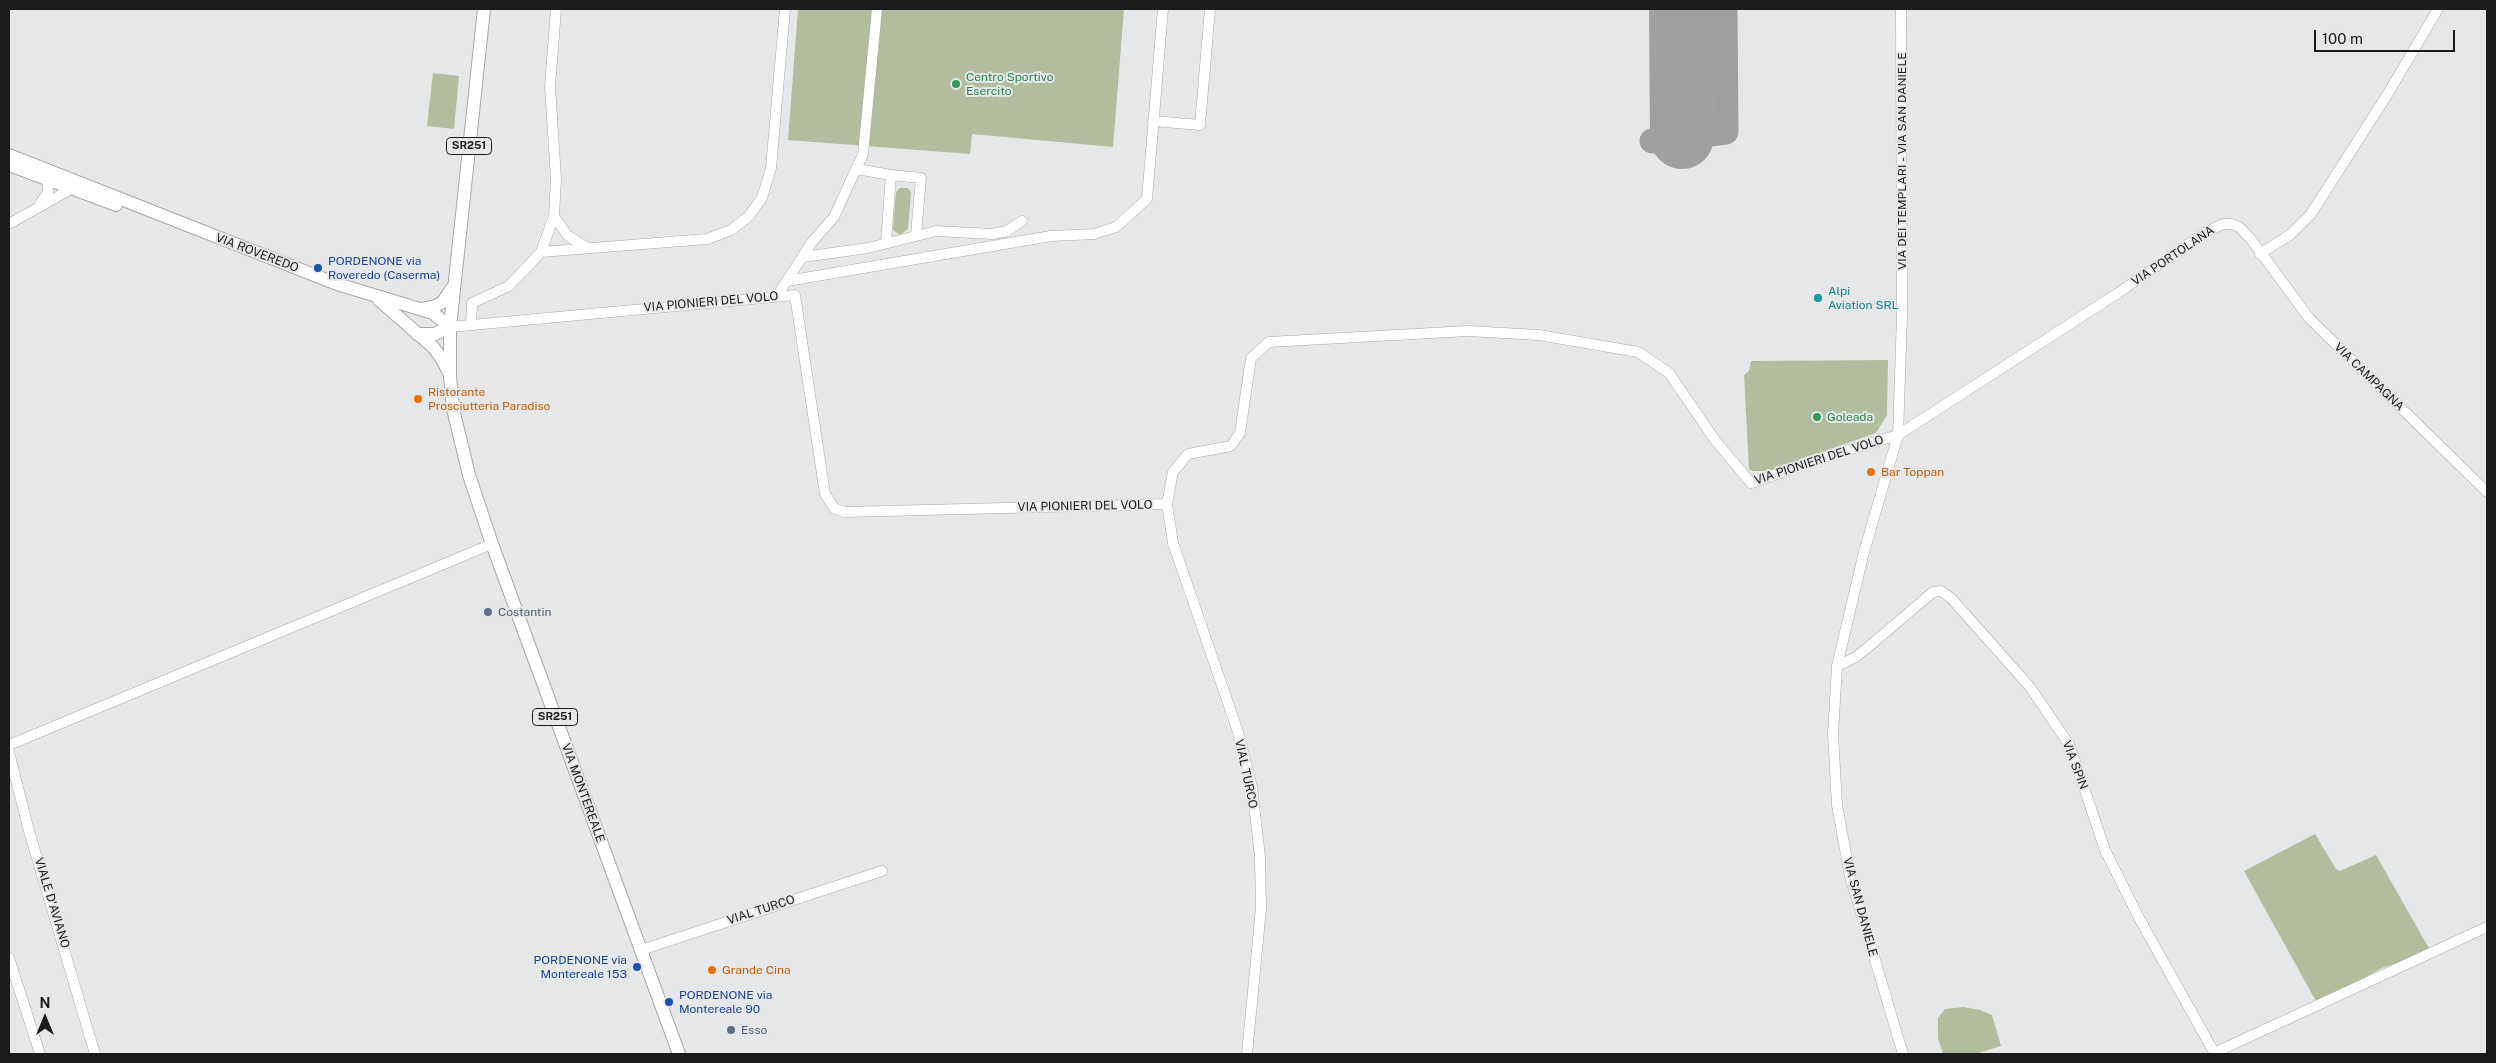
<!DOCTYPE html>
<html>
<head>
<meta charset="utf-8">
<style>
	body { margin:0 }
	#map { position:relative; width:2496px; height:1063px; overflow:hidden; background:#e6e7e9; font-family:"Public Sans",sans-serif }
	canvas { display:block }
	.frame { position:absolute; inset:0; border:10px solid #1b1b1c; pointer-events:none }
	.north { position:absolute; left:20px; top:993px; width:50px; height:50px; -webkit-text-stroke:4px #e6e7e9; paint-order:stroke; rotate:0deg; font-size:14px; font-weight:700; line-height:20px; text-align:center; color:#1b1b1c }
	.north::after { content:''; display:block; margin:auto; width:18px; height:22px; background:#1b1b1c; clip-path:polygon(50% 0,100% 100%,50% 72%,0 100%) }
	.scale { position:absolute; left:2314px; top:30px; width:141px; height:22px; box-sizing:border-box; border:2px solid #1b1b1c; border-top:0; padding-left:6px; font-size:15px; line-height:18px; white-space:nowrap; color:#1b1b1c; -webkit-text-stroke:4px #e6e7e9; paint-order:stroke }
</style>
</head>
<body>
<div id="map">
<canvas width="2496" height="1063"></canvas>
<div class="frame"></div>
<div class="north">N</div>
<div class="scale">100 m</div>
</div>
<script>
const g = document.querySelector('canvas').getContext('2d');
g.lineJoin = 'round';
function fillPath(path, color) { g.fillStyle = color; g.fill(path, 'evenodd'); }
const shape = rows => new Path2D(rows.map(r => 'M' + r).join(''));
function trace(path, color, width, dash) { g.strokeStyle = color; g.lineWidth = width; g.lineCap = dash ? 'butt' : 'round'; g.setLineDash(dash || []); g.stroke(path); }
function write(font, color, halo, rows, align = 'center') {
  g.font = font + ' "Public Sans",sans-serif'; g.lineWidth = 4; g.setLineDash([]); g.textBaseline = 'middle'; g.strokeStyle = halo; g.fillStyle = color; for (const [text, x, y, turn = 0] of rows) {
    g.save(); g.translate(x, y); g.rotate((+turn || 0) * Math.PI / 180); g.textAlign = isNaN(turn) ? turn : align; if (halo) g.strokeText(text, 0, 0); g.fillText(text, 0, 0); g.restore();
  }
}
fillPath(shape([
	[798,9,1124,9,1113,147,972,134,970,154,788,140],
	[433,73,459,76,454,129,427,126],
	[900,188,908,188,911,193,908,229,900,235,893,230,896,192],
	[1888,360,1887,415,1876,433,1768,471,1753,471,1749,469,1744,375,1749,371,1751,361],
	[2315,834,2336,869,2340,871,2376,855,2431,952,2384,967,2317,1003,2244,871],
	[1963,1007,1980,1010,1992,1015,2001,1046,1975,1054,1943,1054,1938,1038,1938,1018,1945,1009]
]), '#b2bd9e');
trace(shape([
	[1652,141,1726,132,1725,9]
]), '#a0a0a2', 25);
trace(shape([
	[1681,9,1682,137]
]), '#a0a0a2', 64);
const minor = shape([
	[1901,9,1902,316,1898,435,1864,552,1837,666,1833,734,1837,805,1850,876,1903,1054],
	[1153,121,1200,125,1210,9],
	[857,169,891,175],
	[38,207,48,192,47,177,44,175],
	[554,216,567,235,587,248],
	[9,224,71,189],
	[886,243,891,175,921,178,916,234],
	[541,252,707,239,731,230,749,216,762,198,771,168,785,9],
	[2260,254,2291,234,2311,214,2387,95,2438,9],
	[803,257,868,248,936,231,992,234,1007,231,1022,221],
	[787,281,1051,236,1094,234,1116,227,1147,199,1163,9],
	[777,296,812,242,834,217,863,154,877,9],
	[471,325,472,303,509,286,528,266,541,252,554,216,556,179,550,86,556,9],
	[450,327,795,295,825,494,834,508,844,512,1167,504,1173,472,1188,454,1231,446,1240,433,1251,358,1269,342,1468,331,1539,335,1638,352,1669,373,1715,440,1751,483,1825,457,1898,435,2118,293,2206,232,2223,224,2232,224,2239,227,2250,238,2309,318,2487,492],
	[1167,504,1173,543,1238,732,1252,787,1260,857,1261,908,1247,1054],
	[1837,666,1856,657,1873,643,1933,592,1941,591,1951,598,2030,687,2070,746,2105,850,2139,918,2215,1054],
	[9,745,492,544],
	[9,752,29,831,95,1054],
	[641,950,882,871],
	[9,958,40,1054],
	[2214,1053,2487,927]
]);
const major = shape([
	[484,9,450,327,450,376,453,409,469,475,492,544,679,1054],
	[9,155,337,284,433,313,450,327],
	[9,165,116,205],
	[379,300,433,347,442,359,448,371],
	[421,309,433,307,443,302,452,288],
	[417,334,435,334,450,327]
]);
trace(minor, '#a8a8aa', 11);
trace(major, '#a8a8aa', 14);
trace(minor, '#fff', 10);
trace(major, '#fff', 12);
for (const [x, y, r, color] of [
	[956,84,5,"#2e9e5b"],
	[318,268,5,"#1a4fb4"],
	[1818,298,5,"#0f9aa8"],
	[418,399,5,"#e8710a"],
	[1817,417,5,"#2e9e5b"],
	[1871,472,5,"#e8710a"],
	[488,612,5,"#5c6f8a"],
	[637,967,5,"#1a4fb4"],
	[712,970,5,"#e8710a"],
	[669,1002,5,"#1a4fb4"],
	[731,1030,5,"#5c6f8a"]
]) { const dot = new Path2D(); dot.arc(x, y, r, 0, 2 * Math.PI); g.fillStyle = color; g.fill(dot); trace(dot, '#e6e7e9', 2); }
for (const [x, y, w] of [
	[469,146,45],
	[555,717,45]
]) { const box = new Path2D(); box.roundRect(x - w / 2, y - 8.5, w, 17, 4); g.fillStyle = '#e6e7e9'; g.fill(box); trace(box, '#1b1b1c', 1); }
write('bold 11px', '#1b1b1c', null, [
	["SR251",469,146],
	["SR251",555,717]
]);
write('12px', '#27864d', '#e6e7e9', [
	["Centro Sportivo",966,77],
	["Esercito",966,91],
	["Goleada",1827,417]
], 'left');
write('12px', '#1b1b1c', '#e6e7e9', [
	["VIA DEI TEMPLARI - VIA SAN DANIELE",1902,161,-90],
	["VIA ROVEREDO",257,253,21],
	["VIA PORTOLANA",2173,256,-34],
	["VIA PIONIERI DEL VOLO",711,302,-5],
	["VIA CAMPAGNA",2369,377,44],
	["VIA PIONIERI DEL VOLO",1819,460,-18],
	["VIA PIONIERI DEL VOLO",1085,506,-1],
	["VIA SPIN",2075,765,69],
	["VIAL TURCO",1246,774,78],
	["VIA MONTEREALE",583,793,70],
	["VIALE D'AVIANO",52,903,73],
	["VIA SAN DANIELE",1860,907,75],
	["VIAL TURCO",761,910,-18]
]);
write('12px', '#164399', '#e6e7e9', [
	["PORDENONE via",328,261],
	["Roveredo (Caserma)",328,275],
	["PORDENONE via",627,960,"right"],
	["Montereale 153",627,974,"right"],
	["PORDENONE via",679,995],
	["Montereale 90",679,1009]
], 'left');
write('12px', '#0d838f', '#e6e7e9', [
	["Alpi",1828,291],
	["Aviation SRL",1828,305]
], 'left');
write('12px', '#c56008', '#e6e7e9', [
	["Ristorante",428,392],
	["Prosciutteria Paradiso",428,406],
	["Bar Toppan",1881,472],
	["Grande Cina",722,970]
], 'left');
write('12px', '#4e5e75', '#e6e7e9', [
	["Costantin",498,612],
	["Esso",741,1030]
], 'left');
</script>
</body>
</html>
